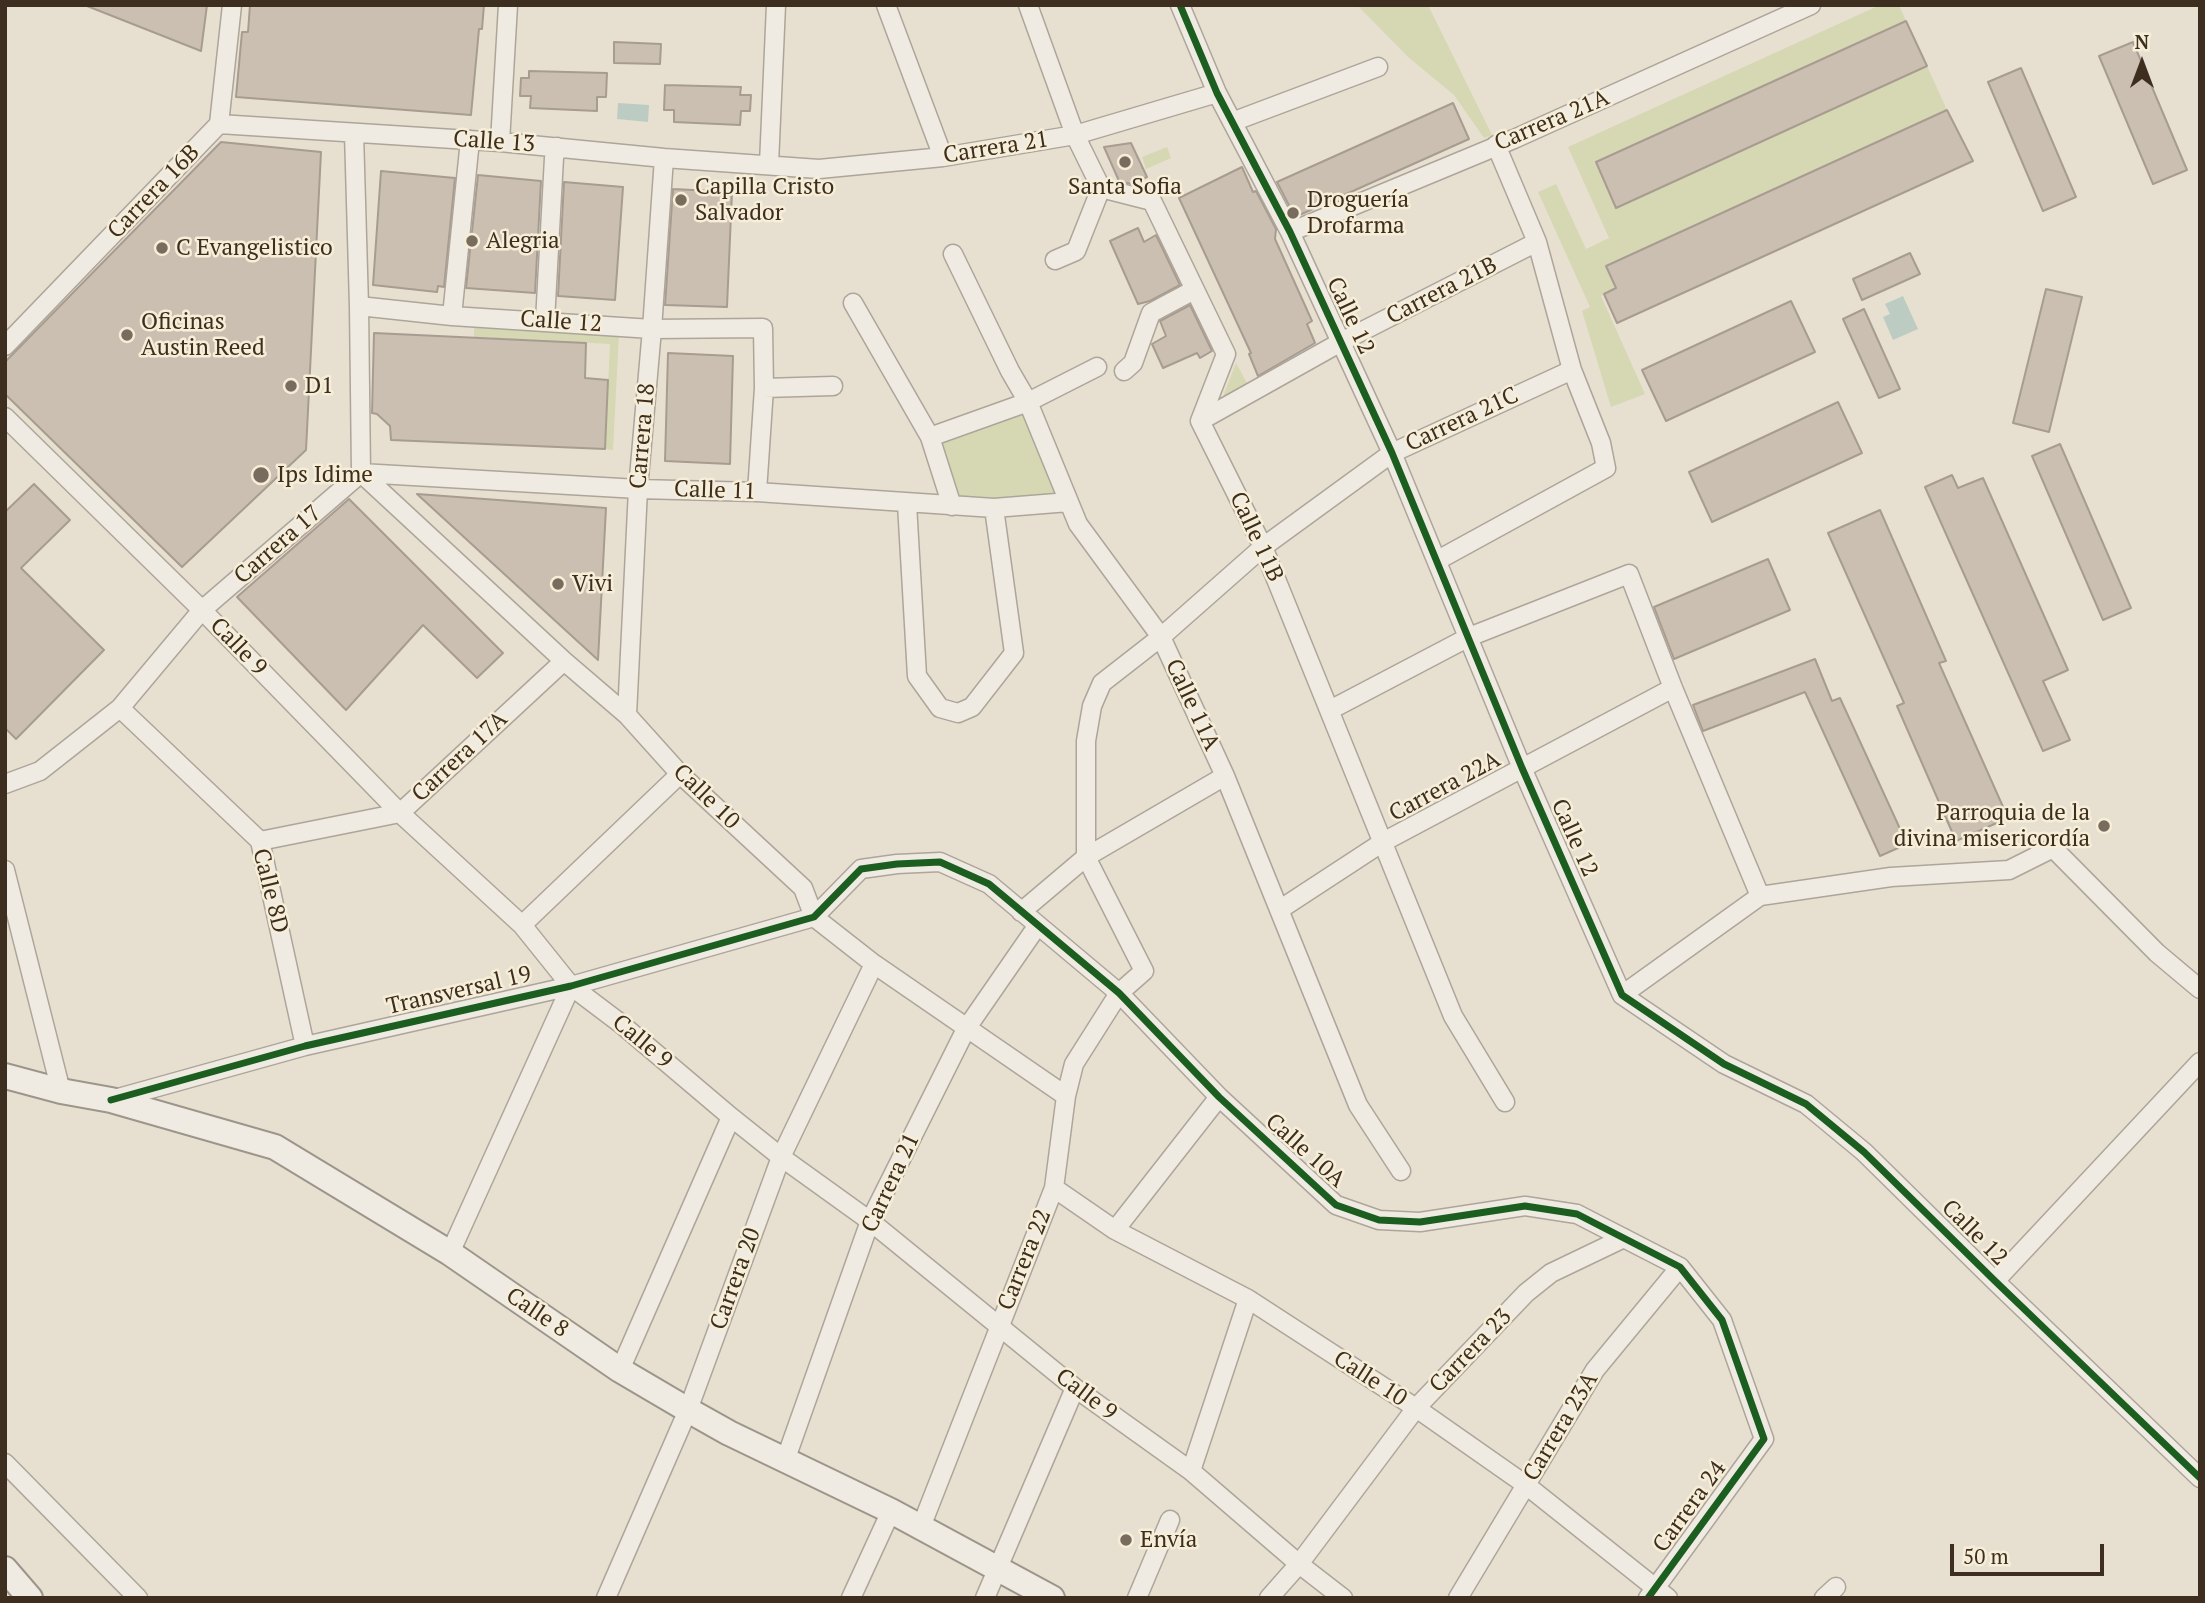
<!DOCTYPE html>
<html>
<head>
<meta charset="utf-8">
<style>
	body { margin:0 }
	#map { position:relative; width:2205px; height:1603px; overflow:hidden; background:#e7e0d1; font-family:"PT Serif",serif }
	canvas { display:block }
	.frame { position:absolute; inset:0; border:7px solid #3d2e20; pointer-events:none }
	.north { position:absolute; left:2107px; top:28px; width:70px; height:70px; -webkit-text-stroke:5px #f7eed8; paint-order:stroke; rotate:0deg; font-size:19px; font-weight:700; line-height:28px; text-align:center; color:#3d2e20 }
	.north::after { content:''; display:block; margin:auto; width:24px; height:32px; background:#3d2e20; clip-path:polygon(50% 0,100% 100%,50% 72%,0 100%) }
	.scale { position:absolute; left:1950px; top:1544px; width:154px; height:32px; box-sizing:border-box; border:4px solid #3d2e20; border-top:0; padding-left:9px; font-size:21px; line-height:24px; white-space:nowrap; color:#3d2e20; -webkit-text-stroke:5px #f7eed8; paint-order:stroke }
</style>
</head>
<body>
<div id="map">
<canvas width="2205" height="1603"></canvas>
<div class="frame"></div>
<div class="north">N</div>
<div class="scale">50 m</div>
</div>
<script>
const g = document.querySelector('canvas').getContext('2d');
g.lineJoin = 'round';
function fillPath(path, color) { g.fillStyle = color; g.fill(path, 'evenodd'); }
const shape = rows => new Path2D(rows.map(r => 'M' + r).join(''));
function trace(path, color, width, dash) { g.strokeStyle = color; g.lineWidth = width; g.lineCap = dash ? 'butt' : 'round'; g.setLineDash(dash || []); g.stroke(path); }
function write(font, color, halo, rows, align = 'center') {
  g.font = font + ' "PT Serif",serif'; g.lineWidth = 5; g.setLineDash([]); g.textBaseline = 'middle'; g.strokeStyle = halo; g.fillStyle = color; for (const [text, x, y, turn = 0] of rows) {
    g.save(); g.translate(x, y); g.rotate((+turn || 0) * Math.PI / 180); g.textAlign = isNaN(turn) ? turn : align; if (halo) g.strokeText(text, 0, 0); g.fillText(text, 0, 0); g.restore();
  }
}
fillPath(shape([
	[1357,5,1428,5,1492,135,1484,138,1454,95,1408,57],
	[1880,5,1899,5,1906,21,1596,162,1617,207,1927,66,1947,110,1606,265,1616,288,1601,296,1645,394,1611,407,1582,311,1590,307,1538,192,1556,184,1586,249,1609,238,1568,147],
	[1167,147,1171,158,1146,169,1142,157],
	[474,326,619,333,613,450,605,449,610,344,474,337],
	[1236,363,1248,385,1222,399],
	[1028,402,1069,502,952,506,930,437]
]), '#d6d7b3');
fillPath(shape([
	[618,103,649,105,648,122,617,119],
	[1903,296,1918,329,1893,340,1883,317,1890,314,1885,304]
]), '#bcccc2');
const building = shape([
	[88,5,207,5,201,51,87,6,88,5],
	[250,5,484,5,482,29,479,29,471,115,236,97,242,32,248,32,250,5],
	[1906,21,1927,66,1616,208,1596,162,1906,21],
	[614,42,661,44,660,64,614,63,614,42],
	[2133,42,2187,170,2153,184,2099,56,2133,42],
	[2021,68,2076,197,2043,211,1988,82,2021,68],
	[529,71,607,73,606,97,597,97,597,111,530,108,531,96,520,96,521,78,529,78,529,71],
	[665,85,741,87,740,95,751,95,750,111,741,111,740,125,674,122,674,110,664,110,665,85],
	[1453,103,1469,139,1295,217,1277,182,1453,103],
	[1947,110,1973,161,1617,323,1604,294,1616,288,1606,266,1947,110],
	[221,142,321,152,306,450,182,567,5,394,5,362,221,142],
	[1131,143,1147,177,1131,184,1119,181,1104,147,1131,143],
	[1242,167,1253,192,1256,191,1276,229,1275,239,1312,321,1307,324,1315,343,1258,376,1249,354,1251,353,1179,198,1242,167],
	[381,171,455,178,444,287,438,286,437,292,373,285,381,171],
	[478,175,541,181,535,293,466,288,478,175],
	[564,182,623,187,615,300,558,296,564,182],
	[673,189,732,192,727,307,665,305,673,189],
	[1138,228,1144,242,1156,235,1180,285,1150,301,1138,304,1110,241,1138,228],
	[1910,253,1920,274,1862,300,1853,279,1910,253],
	[2046,289,2082,297,2049,432,2013,423,2046,289],
	[1791,301,1815,352,1666,421,1642,370,1791,301],
	[1190,305,1212,351,1200,358,1197,353,1163,368,1152,344,1166,336,1160,321,1190,305],
	[1864,309,1900,389,1879,398,1843,319,1864,309],
	[374,333,586,343,585,378,608,380,605,449,391,440,390,426,377,414,372,413,374,333],
	[668,353,733,356,730,464,665,461,668,353],
	[1838,402,1862,453,1712,522,1689,472,1838,402],
	[2060,444,2131,608,2103,620,2032,456,2060,444],
	[1952,475,1958,488,1983,478,2068,670,2043,681,2070,740,2043,751,1925,487,1952,475],
	[34,484,70,520,21,568,104,650,16,739,5,728,5,512,34,484],
	[417,494,606,508,598,660,417,494],
	[349,499,503,653,477,678,423,625,346,710,237,597,349,499],
	[1880,510,1946,661,1939,663,2008,818,1956,841,1897,706,1904,703,1828,533,1880,510],
	[1768,559,1790,610,1674,659,1654,607,1768,559],
	[1815,659,1832,701,1840,698,1907,844,1880,856,1805,692,1703,731,1693,705,1815,659]
]);
fillPath(building, '#cbbfb2');
trace(building, '#a89c90', 2);
const street = shape([
	[886,5,943,157],
	[1028,5,1075,135,1101,188,1152,201,1226,354,1200,421,1263,547,1453,1016,1505,1102],
	[1180,5,1217,93,1290,232,1392,453,1522,768,1622,995,1724,1064,1806,1104,1864,1152,1995,1281,2200,1478],
	[1232,122,1378,67],
	[219,124,500,142,664,158,819,169,943,157,1075,135,1217,93],
	[500,142,508,5],
	[769,164,776,5],
	[1290,232,1514,139,1811,5],
	[953,254,1010,371,1028,402,1078,524,1161,637,1225,776,1358,1105,1401,1171],
	[1055,260,1076,251,1101,188],
	[853,303,930,437,952,506],
	[359,306,452,316,652,329,763,328,764,388,757,492],
	[452,316,470,140],
	[545,321,554,158,557,147],
	[5,346,219,124,232,5],
	[1124,371,1133,363,1151,313,1194,290],
	[764,388,833,386],
	[5,417,202,610,400,813,522,925,571,986,620,1023,731,1117,781,1157,870,1221,1075,1388,1191,1471,1299,1564,1343,1598],
	[1200,421,1341,342,1537,242],
	[930,437,1028,402,1097,367],
	[361,473,564,661,627,715,680,774,803,888,814,917,874,964,1066,1096],
	[361,473,638,489,757,492,994,508,1069,502],
	[907,504,917,676,940,708,958,713,972,707,1014,653,994,508],
	[1438,560,1606,468,1601,443,1572,370,1537,242,1496,145],
	[120,708,260,841,305,1046],
	[1330,710,1469,637,1629,574,1673,688,1760,896],
	[627,715,638,489,652,329,664,158],
	[5,784,40,771,120,708,202,610,361,473,359,306,354,133],
	[260,841,400,813,564,661],
	[5,870,61,1091],
	[1279,910,1383,842,1673,688],
	[1021,912,1086,857,1225,776],
	[522,925,680,774],
	[1622,995,1760,896,1891,877,2009,870,2053,848,2157,953,2200,989],
	[111,1100,305,1046,571,986,814,917,861,869,897,864,940,862,989,884,1119,993,1219,1097,1336,1205,1379,1220,1420,1222,1525,1206,1577,1214,1680,1267,1722,1320,1764,1439,1648,1598],
	[1054,1188,1115,1230,1248,1299,1416,1408,1526,1485,1668,1598],
	[1115,1230,1219,1097],
	[450,1253,571,986],
	[1995,1281,2200,1062],
	[620,1370,731,1117],
	[785,1461,870,1221,966,1029,1038,925],
	[5,1463,138,1598],
	[1191,1471,1248,1299],
	[921,1527,1054,1188,1066,1096,1074,1064,1119,993,1144,971,1086,857,1086,741,1092,706,1102,683,1161,637,1263,547,1392,453,1572,370],
	[606,1598,688,1410,781,1157,874,964],
	[851,1598,891,1511],
	[985,1598,1075,1388],
	[1137,1598,1170,1520],
	[1269,1598,1299,1564,1416,1408,1526,1293,1551,1273,1624,1238],
	[1458,1598,1595,1370,1680,1267],
	[1824,1598,1836,1587]
]);
const secondary = shape([
	[5,1076,61,1091,111,1100,275,1147,450,1253,620,1370,688,1410,729,1433,891,1511,1052,1598],
	[5,1569,30,1598]
]);
trace(street, '#ada599', 21);
trace(secondary, '#9c958a', 28);
trace(street, '#efebe3', 18);
trace(secondary, '#efebe3', 24);
trace(shape([
	[1180,5,1217,93,1290,232,1392,453,1522,768,1622,995,1724,1064,1806,1104,1864,1152,1995,1281,2200,1478],
	[111,1100,305,1046,571,986,814,917,861,869,897,864,940,862,989,884,1119,993,1219,1097,1336,1205,1379,1220,1420,1222,1525,1206,1577,1214,1680,1267,1722,1320,1764,1439,1648,1598]
]), '#1b5e20', 7);
for (const [x, y, r, color] of [
	[1125,162,7,"#786c5e"],
	[681,200,7,"#786c5e"],
	[1293,213,7,"#786c5e"],
	[472,241,7,"#786c5e"],
	[162,248,7,"#786c5e"],
	[127,335,7,"#786c5e"],
	[291,386,7,"#786c5e"],
	[261,475,9,"#786c5e"],
	[558,584,7,"#786c5e"],
	[2104,826,7,"#786c5e"],
	[1126,1540,7,"#786c5e"]
]) { const dot = new Path2D(); dot.arc(x, y, r, 0, 2 * Math.PI); g.fillStyle = color; g.fill(dot); trace(dot, '#f7eed8', 2.5); }
write('23px', '#3d2e20', '#f7eed8', [
	["Carrera 21A",1552,121,-23],
	["Calle 13",494,142,4],
	["Carrera 21",996,148,-9],
	["Carrera 16B",154,192,-46],
	["Carrera 21B",1442,291,-27],
	["Calle 12",1350,316,65],
	["Calle 12",561,322,4],
	["Carrera 21C",1462,420,-25],
	["Carrera 18",643,436,-85],
	["Calle 11",715,491,2],
	["Calle 11B",1256,537,65],
	["Carrera 17",278,545,-41],
	["Calle 9",238,647,46],
	["Calle 11A",1192,705,65],
	["Carrera 17A",460,757,-43],
	["Carrera 22A",1445,787,-28],
	["Calle 10",706,797,44],
	["Calle 12",1574,838,66],
	["Calle 8D",270,891,76],
	["Transversal 19",459,991,-13],
	["Calle 9",642,1042,40],
	["Calle 10A",1305,1151,42],
	["Carrera 21",891,1183,-65],
	["Calle 12",1974,1233,45],
	["Carrera 22",1025,1260,-68],
	["Carrera 20",736,1279,-70],
	["Calle 8",537,1313,34],
	["Carrera 23",1471,1351,-46],
	["Calle 10",1370,1379,33],
	["Calle 9",1086,1395,37],
	["Carrera 23A",1561,1427,-59],
	["Carrera 24",1690,1507,-54]
]);
write('23px', '#3d2e20', '#f7eed8', [
	["Capilla Cristo",695,187],
	["Salvador",695,213],
	["Santa Sofia",1125,187,"center"],
	["Droguería",1307,200],
	["Drofarma",1307,226],
	["Alegria",486,241],
	["C Evangelistico",176,248],
	["Oficinas",141,322],
	["Austin Reed",141,348],
	["D1",305,386],
	["Ips Idime",277,475],
	["Vivi",572,584],
	["Parroquia de la",2090,813,"right"],
	["divina misericordía",2090,839,"right"],
	["Envía",1140,1540]
], 'left');
</script>
</body>
</html>
